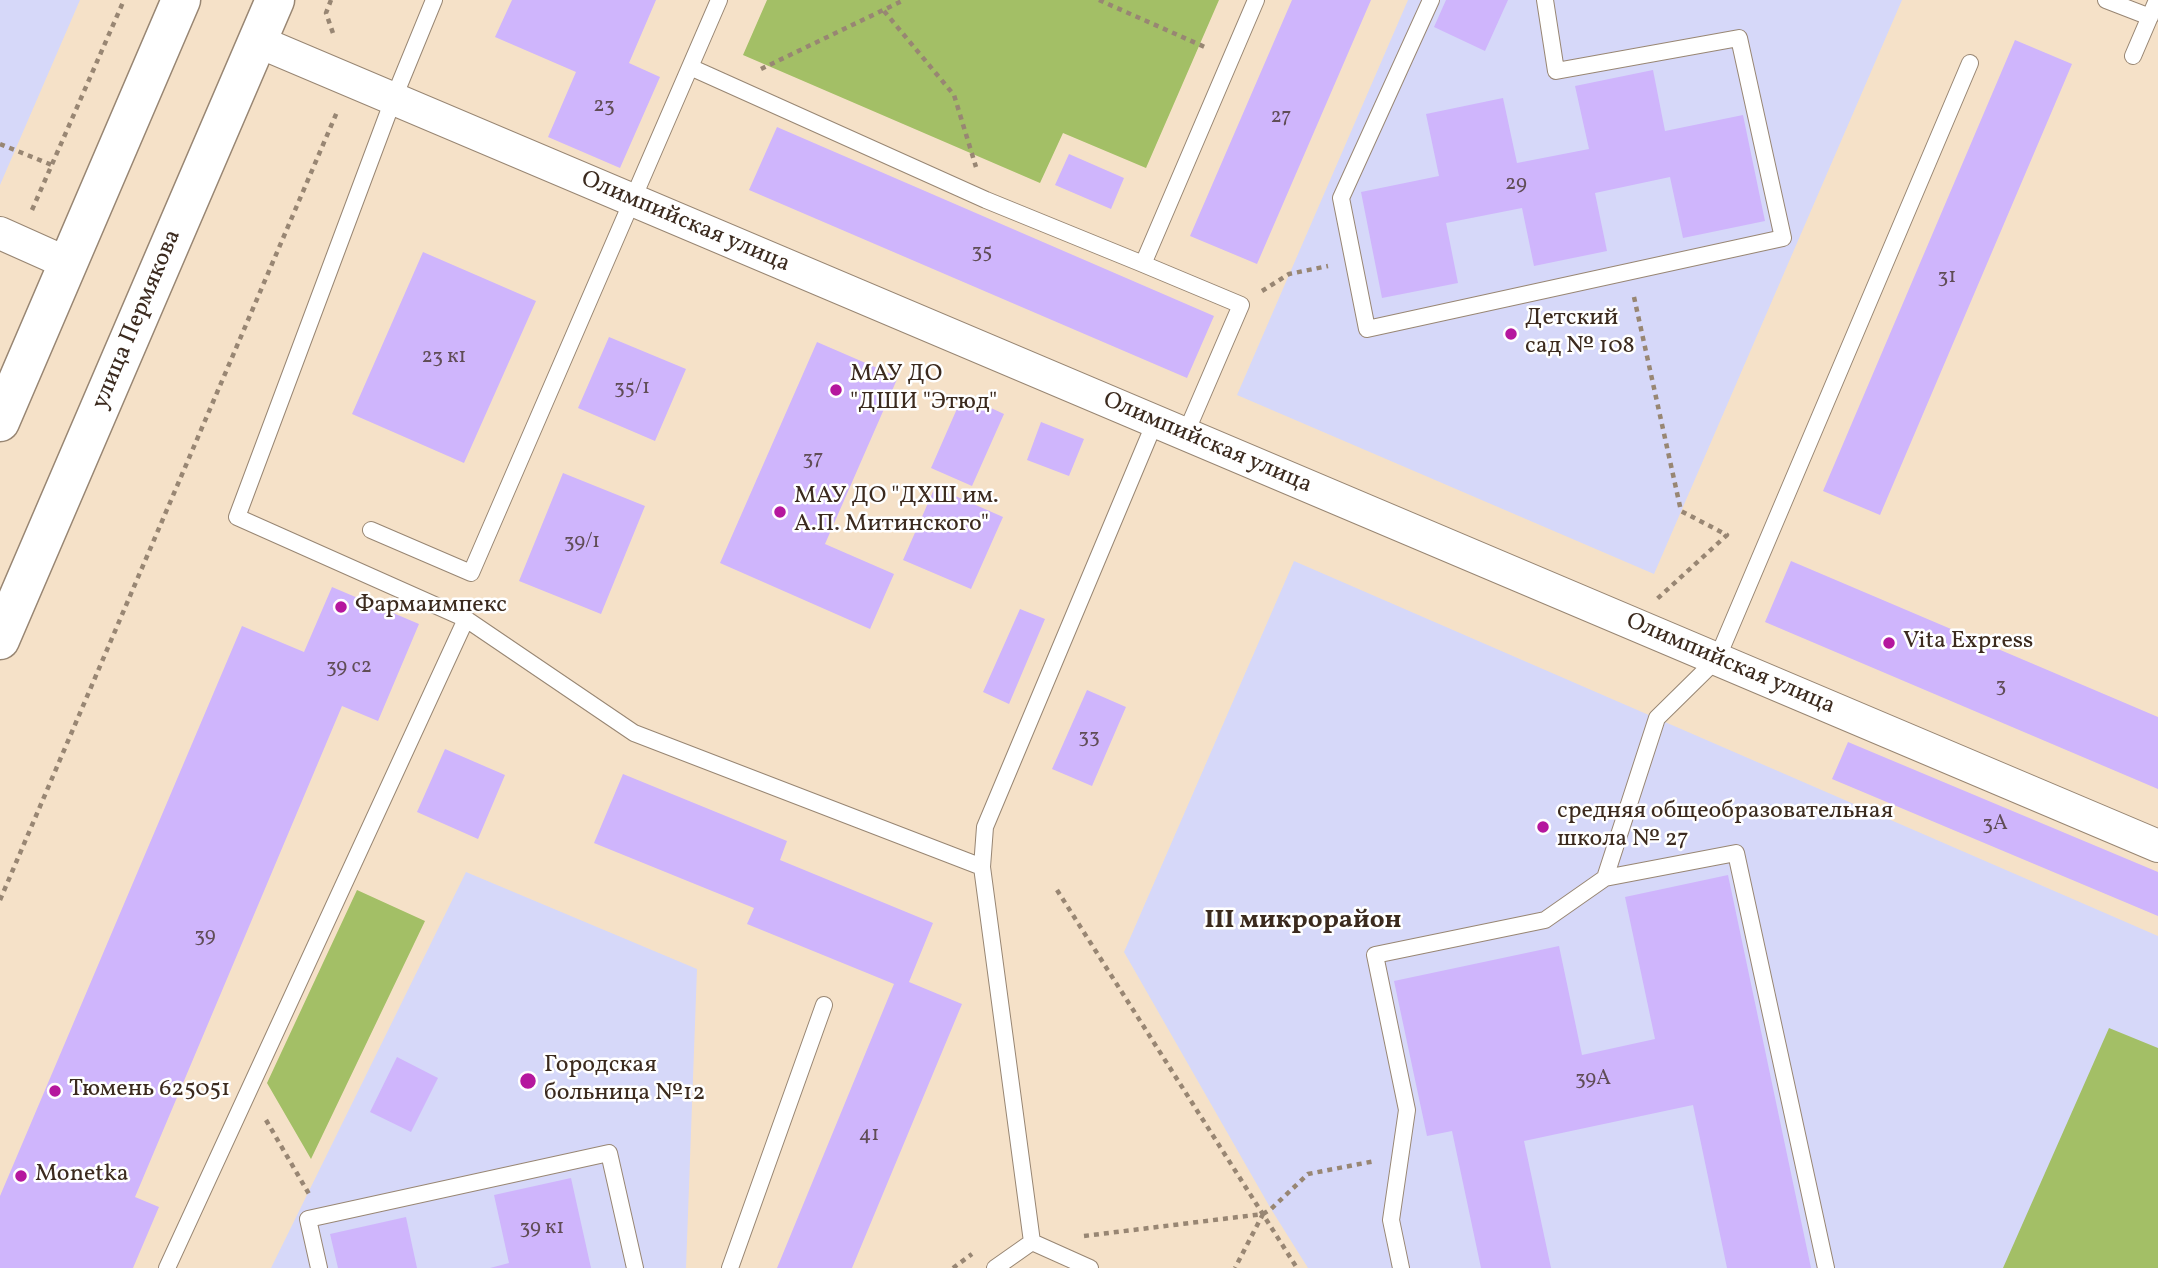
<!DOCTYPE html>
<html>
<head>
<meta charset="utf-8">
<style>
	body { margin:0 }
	canvas { display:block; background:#f5e1c8 }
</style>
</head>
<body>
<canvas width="2158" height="1268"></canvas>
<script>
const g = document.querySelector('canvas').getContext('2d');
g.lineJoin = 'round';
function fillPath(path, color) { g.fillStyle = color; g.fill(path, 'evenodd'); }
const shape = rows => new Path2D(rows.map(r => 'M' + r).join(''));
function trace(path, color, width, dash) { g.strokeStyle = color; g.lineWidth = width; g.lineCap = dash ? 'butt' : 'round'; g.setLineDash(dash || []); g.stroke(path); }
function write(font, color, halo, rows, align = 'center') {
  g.font = font + ' Vollkorn,serif'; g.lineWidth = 5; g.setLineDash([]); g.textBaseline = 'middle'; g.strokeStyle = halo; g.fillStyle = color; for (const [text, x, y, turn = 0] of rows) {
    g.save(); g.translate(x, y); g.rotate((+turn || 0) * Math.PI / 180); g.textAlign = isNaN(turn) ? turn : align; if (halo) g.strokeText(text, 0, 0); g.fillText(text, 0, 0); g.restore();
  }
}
fillPath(shape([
	[0,0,80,0,0,185],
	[1408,0,1902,0,1654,574,1237,395],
	[1294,561,2158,936,2158,1268,1308,1268,1271,1209,1124,952],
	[466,872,697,969,686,1268,271,1268]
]), '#d6d8f9');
fillPath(shape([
	[767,0,1219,0,1146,168,1063,133,1040,183,743,55],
	[357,890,425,921,311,1159,267,1083],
	[2109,1028,2158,1048,2158,1268,2003,1268]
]), '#a3bf66');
fillPath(shape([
	[512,0,656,0,629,63,660,77,620,168,548,137,576,72,495,37],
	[1292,0,1371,0,1257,264,1190,236],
	[1446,0,1508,0,1485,51,1434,27],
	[2015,40,2072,64,1880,515,1823,491],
	[1653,70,1665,131,1743,115,1765,221,1683,238,1670,177,1595,193,1607,251,1534,266,1522,208,1446,223,1458,283,1382,298,1361,192,1439,176,1426,114,1503,98,1517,163,1589,149,1575,86],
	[777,127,1214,316,1187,378,749,190],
	[1069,154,1124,178,1111,209,1055,185],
	[423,252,536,301,464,463,352,414],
	[609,337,686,369,655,441,578,408],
	[817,342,898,377,825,544,894,574,870,629,720,563],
	[963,395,1004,414,972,486,931,468],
	[1041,422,1084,439,1069,476,1027,460],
	[563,473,645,506,601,614,519,581],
	[935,487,1003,517,971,589,903,560],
	[1791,561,2158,717,2158,789,1765,622],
	[332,587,419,624,378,721,342,706,135,1197,159,1207,133,1268,0,1268,0,1196,242,626,304,652],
	[1020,609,1045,619,1009,704,983,692],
	[1087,690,1126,707,1092,786,1052,769],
	[1848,742,2158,872,2158,916,1832,779],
	[445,749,505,775,478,839,417,812],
	[623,774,787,841,780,860,933,923,909,982,962,1004,852,1268,777,1268,894,984,747,924,754,908,594,843],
	[1728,875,1811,1268,1727,1268,1693,1105,1524,1141,1551,1268,1481,1268,1452,1131,1427,1136,1394,981,1559,946,1582,1055,1655,1039,1625,897],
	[397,1057,438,1078,411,1132,370,1112],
	[571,1178,591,1268,490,1268,509,1263,494,1195],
	[406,1217,417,1268,338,1268,330,1234]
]), '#cfb5fc');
const lane = shape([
	[1431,0,1341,198,1367,329,1783,238,1739,38,1556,71,1545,0],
	[2106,0,2150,17],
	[2133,56,2157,0],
	[690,67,986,200,1143,264,1256,0],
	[1143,264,1241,305,1185,435],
	[371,530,471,573,719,0],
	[466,619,634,733,982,867],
	[1605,878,1657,718,1717,659,1970,63],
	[167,1268,466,619,237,517,393,100,434,0],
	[319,1268,308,1219,609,1153,635,1268],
	[730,1268,824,1005],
	[995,1268,1032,1242],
	[1090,1268,1032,1242,982,867,985,827,1155,422],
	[1401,1268,1391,1220,1407,1110,1375,955,1545,920,1605,878,1736,853,1826,1268]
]);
const street = shape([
	[257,41,2158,846],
	[0,233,67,263]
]);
const secondary = shape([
	[0,422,181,0],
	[0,640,275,0]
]);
trace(lane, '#988673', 18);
trace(street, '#988673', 34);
trace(secondary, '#988673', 41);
trace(shape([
	[331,0,326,13,334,36],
	[1099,0,1207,48],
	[884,11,954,95,976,167],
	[761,69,904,0],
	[0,144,52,165],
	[32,210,124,0],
	[1262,291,1289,274,1328,266],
	[1634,297,1681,511,1727,535,1657,599],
	[1057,890,1297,1268],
	[0,900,337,112],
	[266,1120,309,1194],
	[1263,1214,1271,1209,1308,1174,1375,1161],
	[1084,1236,1263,1214,1235,1268],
	[953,1268,972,1254]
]), '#988673', 4.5, [5, 5]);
trace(lane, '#fff', 16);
trace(street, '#fff', 32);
trace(secondary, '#fff', 38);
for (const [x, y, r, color] of [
	[1511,334,7,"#b5179e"],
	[836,390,7,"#b5179e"],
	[780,512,7,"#b5179e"],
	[341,607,7,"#b5179e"],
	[1889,643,7,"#b5179e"],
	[1543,827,7,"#b5179e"],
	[528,1081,9,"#b5179e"],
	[55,1091,7,"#b5179e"],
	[21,1176,7,"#b5179e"]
]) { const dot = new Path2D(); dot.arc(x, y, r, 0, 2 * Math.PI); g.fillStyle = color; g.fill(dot); trace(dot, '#fff', 2.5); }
write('21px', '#604d56', null, [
	["23",604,107],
	["27",1281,118],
	["29",1516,185],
	["35",982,253],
	["31",1947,278],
	["23 к1",444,358],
	["35/1",632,389],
	["37",813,460],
	["39/1",582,543],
	["39 с2",349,668],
	["3",2001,687],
	["33",1089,738],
	["3А",1995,825],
	["39",205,937],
	["39А",1593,1080],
	["41",869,1136],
	["39 к1",542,1229]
]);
write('24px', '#3b2a1e', '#fff', [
	["Олимпийская улица",685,223,23],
	["улица Пермякова",138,320,-67],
	["Олимпийская улица",1207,444,23],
	["Олимпийская улица",1730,665,23]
]);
write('24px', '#3b2a1e', '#fff', [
	["Детский",1525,320],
	["сад № 108",1525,348],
	["МАУ ДО",850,376],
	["\"ДШИ \"Этюд\"",850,404],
	["МАУ ДО \"ДХШ им.",794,498],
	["А.П. Митинского\"",794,526],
	["Фармаимпекс",355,607],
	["Vita Express",1903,643],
	["средняя общеобразовательная",1557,813],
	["школа № 27",1557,841],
	["Городская",544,1067],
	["больница №12",544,1095],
	["Тюмень 625051",69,1091],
	["Monetka",35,1176]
], 'left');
write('bold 26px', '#3b2a1e', '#fff', [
	["III микрорайон",1303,922]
]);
</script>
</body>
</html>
